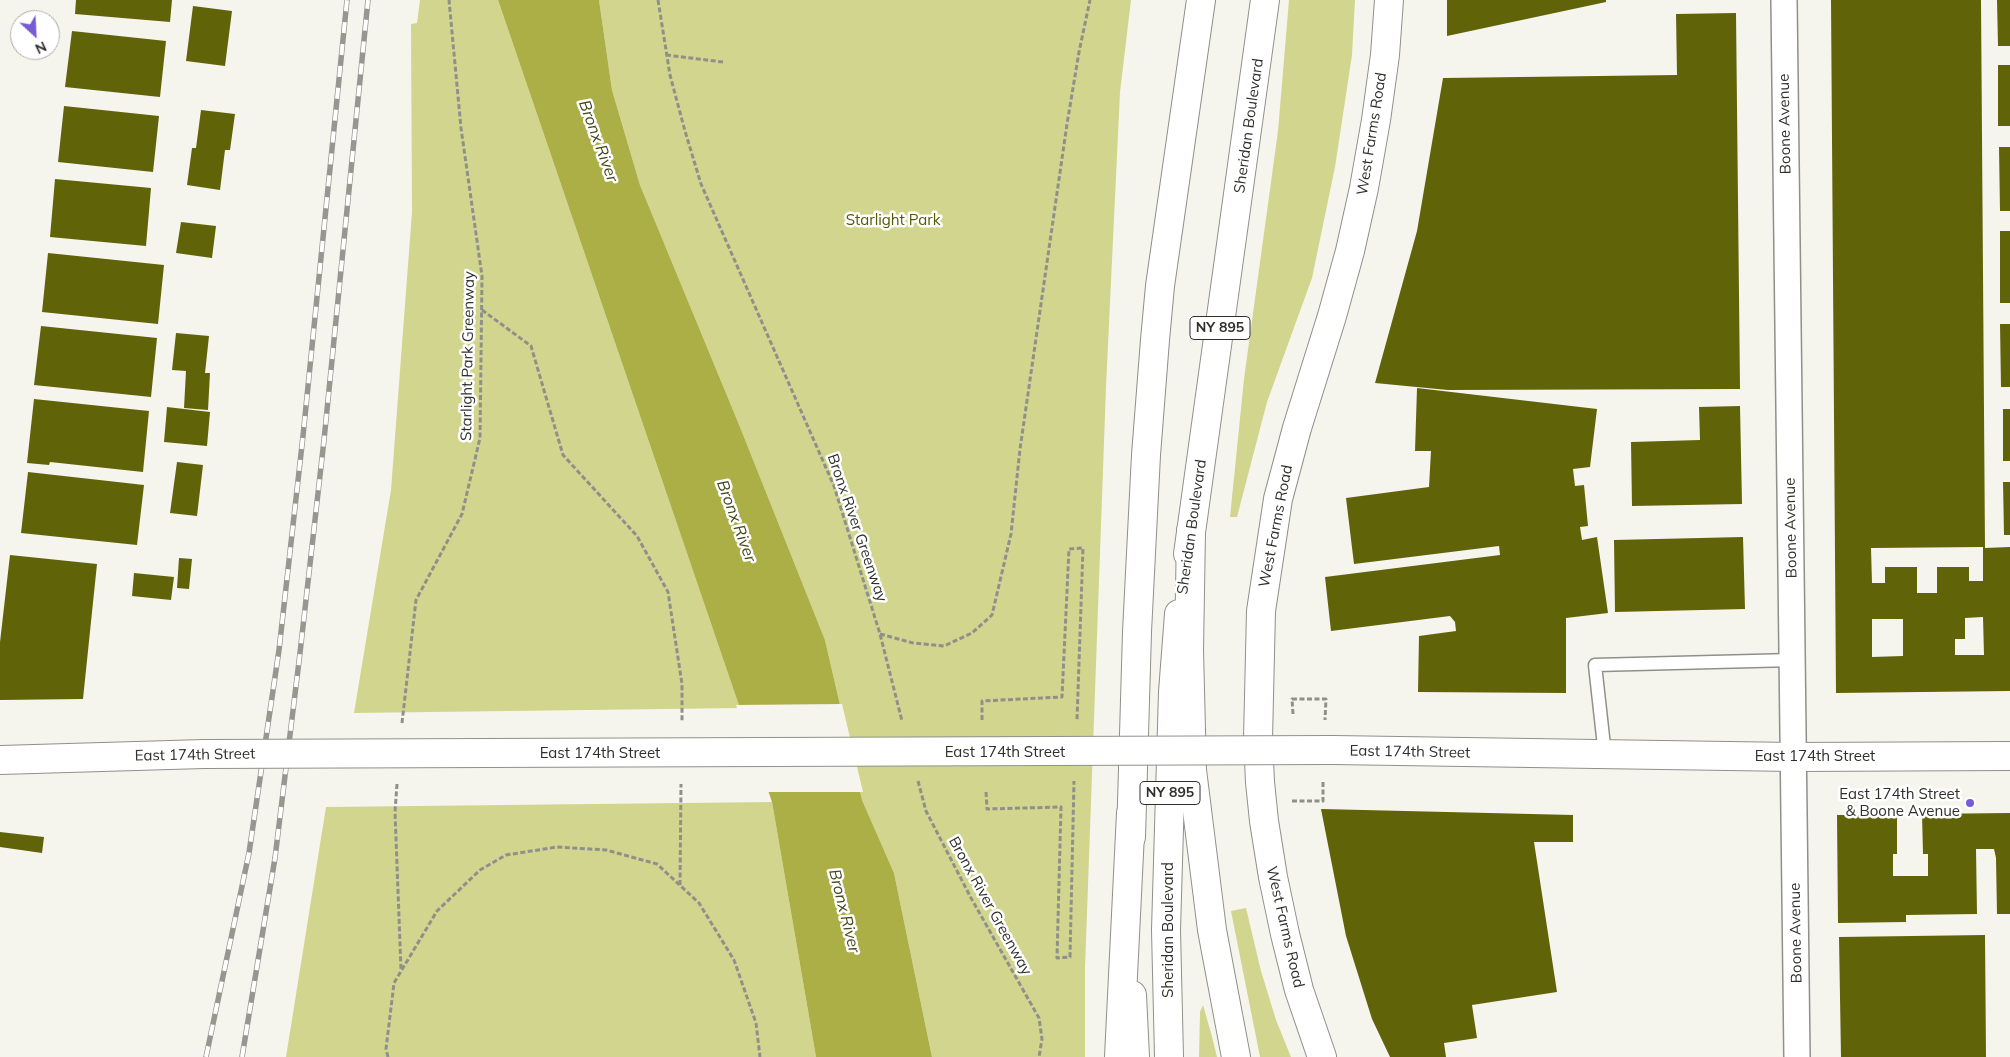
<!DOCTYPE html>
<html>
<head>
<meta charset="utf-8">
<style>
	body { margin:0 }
	#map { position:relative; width:2010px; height:1057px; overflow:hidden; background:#f5f5ee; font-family:Mulish,sans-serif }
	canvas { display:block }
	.north { position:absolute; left:10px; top:10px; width:50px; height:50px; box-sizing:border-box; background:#fff; border:1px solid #acacab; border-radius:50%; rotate:155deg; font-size:14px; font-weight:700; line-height:20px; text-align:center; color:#2f2f2c }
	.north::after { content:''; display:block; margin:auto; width:18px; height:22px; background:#785bd5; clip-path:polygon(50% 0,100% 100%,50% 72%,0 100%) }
</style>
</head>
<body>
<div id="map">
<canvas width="2010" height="1057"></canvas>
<div class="north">N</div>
</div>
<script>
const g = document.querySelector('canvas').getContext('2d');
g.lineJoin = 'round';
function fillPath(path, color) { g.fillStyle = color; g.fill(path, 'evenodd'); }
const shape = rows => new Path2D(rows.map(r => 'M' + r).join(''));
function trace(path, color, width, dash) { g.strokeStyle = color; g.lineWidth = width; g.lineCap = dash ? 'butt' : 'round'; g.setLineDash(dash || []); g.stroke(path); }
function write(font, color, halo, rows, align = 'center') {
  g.font = font + ' Mulish,sans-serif'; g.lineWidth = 5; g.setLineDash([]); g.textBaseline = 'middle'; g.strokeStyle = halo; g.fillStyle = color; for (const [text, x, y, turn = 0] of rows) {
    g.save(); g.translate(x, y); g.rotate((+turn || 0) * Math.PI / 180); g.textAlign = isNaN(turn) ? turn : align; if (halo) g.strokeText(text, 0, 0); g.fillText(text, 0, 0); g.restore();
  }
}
fillPath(shape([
	[420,0,498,0,740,708,354,713,391,490,412,212,411,24,417,23],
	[599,0,1131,0,1120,92,1106,387,1085,968,1085,1057,932,1057,894,873,862,800,825,640,740,427,640,185,612,90],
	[1289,0,1355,0,1352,55,1335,167,1312,278,1267,402,1237,517,1230,517,1244,379,1278,131],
	[772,802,816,1057,286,1057,326,807],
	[1246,908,1261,971,1276,1020,1291,1057,1260,1057,1231,911],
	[1203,1005,1211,1033,1217,1057,1199,1057,1200,1012]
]), '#d2d58d');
fillPath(shape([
	[498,0,599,0,612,90,640,185,740,427,825,640,862,800,894,873,932,1057,816,1057,772,802]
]), '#acaf46');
fillPath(shape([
	[842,704,863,792,766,792,736,705]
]), '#f5f5ee');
fillPath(shape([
	[76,0,172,0,170,22,75,14],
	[1447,0,1606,0,1606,2,1447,36],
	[1831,0,1981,0,1985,548,2010,547,2010,691,1836,693],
	[1983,547,1983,581,1969,581,1969,567,1937,567,1937,593,1917,593,1917,567,1885,567,1885,583,1872,583,1871,548],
	[1983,617,1984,655,1955,655,1955,639,1965,639,1965,618],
	[1872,619,1903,619,1903,656,1872,657],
	[1997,0,2010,0,2010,46,1998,46],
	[193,6,232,11,225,66,186,61],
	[1736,13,1740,389,1448,390,1375,383,1417,231,1443,78,1677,75,1676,14],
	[72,31,166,41,160,97,65,87],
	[1998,65,2010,65,2010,126,1998,126],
	[64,106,159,116,153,172,58,162],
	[201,110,235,114,230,150,225,150,220,190,187,185,192,148,196,148],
	[1999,147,2010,147,2010,211,2000,211],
	[55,179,151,188,146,246,50,237],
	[181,222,216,226,212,258,176,253],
	[2000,231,2010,231,2010,303,2000,303],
	[48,253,164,265,158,324,42,312],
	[2000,324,2010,324,2010,387,2001,387],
	[41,326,157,338,151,397,34,385],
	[176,333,209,336,205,373,210,373,208,410,184,408,186,371,172,370],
	[1417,388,1597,409,1590,467,1573,469,1575,486,1584,485,1588,526,1580,527,1582,540,1597,537,1608,613,1566,618,1566,693,1418,692,1419,636,1456,631,1455,622,1450,616,1331,631,1325,577,1500,555,1499,546,1354,564,1346,498,1429,487,1431,451,1415,451],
	[34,399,149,411,143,472,50,462,49,465,27,463],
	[1740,406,1742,504,1632,506,1631,442,1700,440,1699,407],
	[167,407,210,412,207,446,164,442],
	[2003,409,2010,409,2010,461,2003,461],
	[177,462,203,465,197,516,170,513],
	[28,472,144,485,137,545,21,533],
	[2003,482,2010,482,2010,535,2004,535],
	[1743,537,1745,609,1615,612,1614,540],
	[10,555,97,564,83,699,0,700,0,642],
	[179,558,192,559,189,589,177,588],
	[134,573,174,577,171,600,132,596],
	[1321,809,1573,815,1573,842,1534,842,1557,992,1472,1005,1477,1038,1444,1043,1446,1057,1390,1057,1372,1019,1346,936],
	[2010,813,2010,914,1997,914,1996,858,1994,849,1976,849,1977,914,1906,915,1906,922,1838,923,1837,815,1897,815,1897,854,1893,854,1893,876,1928,876,1928,854,1923,854,1922,814],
	[0,832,44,837,42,853,0,847],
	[1985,935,1986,1057,1841,1057,1839,937]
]), '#616309');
const lane = shape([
	[1605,755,1595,665,1793,660]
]);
const street = shape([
	[1784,0,1797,1057]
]);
const secondary = shape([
	[1333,750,1794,757,2010,756],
	[0,760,204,754],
	[1322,1057,1299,990,1285,934,1273,877,1264,821,1260,782,1258,739,1261,611,1278,499,1297,428,1332,316,1350,251,1364,188,1376,120,1385,55,1389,0]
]);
const primary = shape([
	[1188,554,1265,0],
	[1131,837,1137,632,1146,455,1155,340,1160,286,1201,0],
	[1132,995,1135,1057],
	[1169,1057,1166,930,1173,692,1179,614]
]);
const highway = shape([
	[1191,531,1189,650,1192,770,1212,930,1236,1057],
	[1119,1057,1131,813]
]);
trace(lane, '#8f9089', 15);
trace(street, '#8f9089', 28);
trace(secondary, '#8f9089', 30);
trace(primary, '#8f9089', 30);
trace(highway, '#8f9089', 30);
trace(shape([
	[658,0,670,75,685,131,701,184,834,486,880,634,902,721],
	[666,55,723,62],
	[482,310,531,346,563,455,637,536,668,592,682,684,682,722],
	[880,634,913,643,944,646,972,633,992,615,1011,534,1020,449,1067,124,1079,52,1090,0],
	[1293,714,1292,699,1326,699,1325,720],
	[982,720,982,701,1062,697,1069,549,1083,548,1077,720],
	[402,723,416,600,462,514,480,438,482,276,461,128,449,0],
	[918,781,926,811,971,898,1039,1018,1042,1039,1039,1057],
	[397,784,395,812,401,970],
	[986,792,987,809,1061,807,1057,958,1070,957,1074,781],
	[1292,801,1323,801,1323,781],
	[680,885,681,784],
	[388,1057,386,1049,394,983,437,911,480,870,506,855,557,847,606,850,657,864,699,903,734,960,756,1023,760,1057]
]), '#90908b', 3, [5, 2.5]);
trace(lane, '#fff', 12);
trace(street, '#fff', 25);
trace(secondary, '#fff', 28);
trace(primary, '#fff', 28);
trace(highway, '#fff', 28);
const rail = shape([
	[206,1057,249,853,279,650,303,436,347,0],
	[242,1057,275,858,300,653,324,440,368,0]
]);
trace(rail, '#979792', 5.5);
trace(rail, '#fff', 4, [11]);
const secondaryBridge = shape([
	[204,754,1333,750]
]);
trace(secondaryBridge, '#8f9089', 30, []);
trace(secondaryBridge, '#fff', 28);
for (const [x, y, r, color] of [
	[1970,803,5,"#785bd5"]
]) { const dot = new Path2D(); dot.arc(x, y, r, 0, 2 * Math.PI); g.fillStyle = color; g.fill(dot); trace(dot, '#fff', 2); }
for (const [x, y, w] of [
	[1220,328,60],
	[1170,793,60]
]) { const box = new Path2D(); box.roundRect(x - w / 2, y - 11.5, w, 23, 4); g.fillStyle = '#fff'; g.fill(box); trace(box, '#2f2f2c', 1); }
write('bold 14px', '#2f2f2c', null, [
	["NY 895",1220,328],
	["NY 895",1170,793]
]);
write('15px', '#2f2f2c', '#fff', [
	["Boone Avenue",1785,124,-91],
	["Sheridan Boulevard",1249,126,-82],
	["West Farms Road",1372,134,-81],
	["Starlight Park Greenway",468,356,-89],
	["West Farms Road",1276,526,-79],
	["Sheridan Boulevard",1192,527,-82],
	["Bronx River Greenway",857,528,71],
	["Boone Avenue",1791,528,-91],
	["East 174th Street",1005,752],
	["East 174th Street",1410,752,1],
	["East 174th Street",600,753],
	["East 174th Street",195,755,-1],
	["East 174th Street",1815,756],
	["Bronx River Greenway",990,906,61],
	["West Farms Road",1285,927,77],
	["Sheridan Boulevard",1168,930,-90],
	["Boone Avenue",1796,933,-91]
]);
write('15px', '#585908', '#fff', [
	["Starlight Park",893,220]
]);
write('15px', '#2f2f2c', '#fff', [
	["East 174th Street",1960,794],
	["& Boone Avenue",1960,811]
], 'right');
write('italic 16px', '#45471c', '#fff', [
	["Bronx River",598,141,70],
	["Bronx River",736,521,70],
	["Bronx River",844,911,76]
]);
</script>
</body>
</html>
